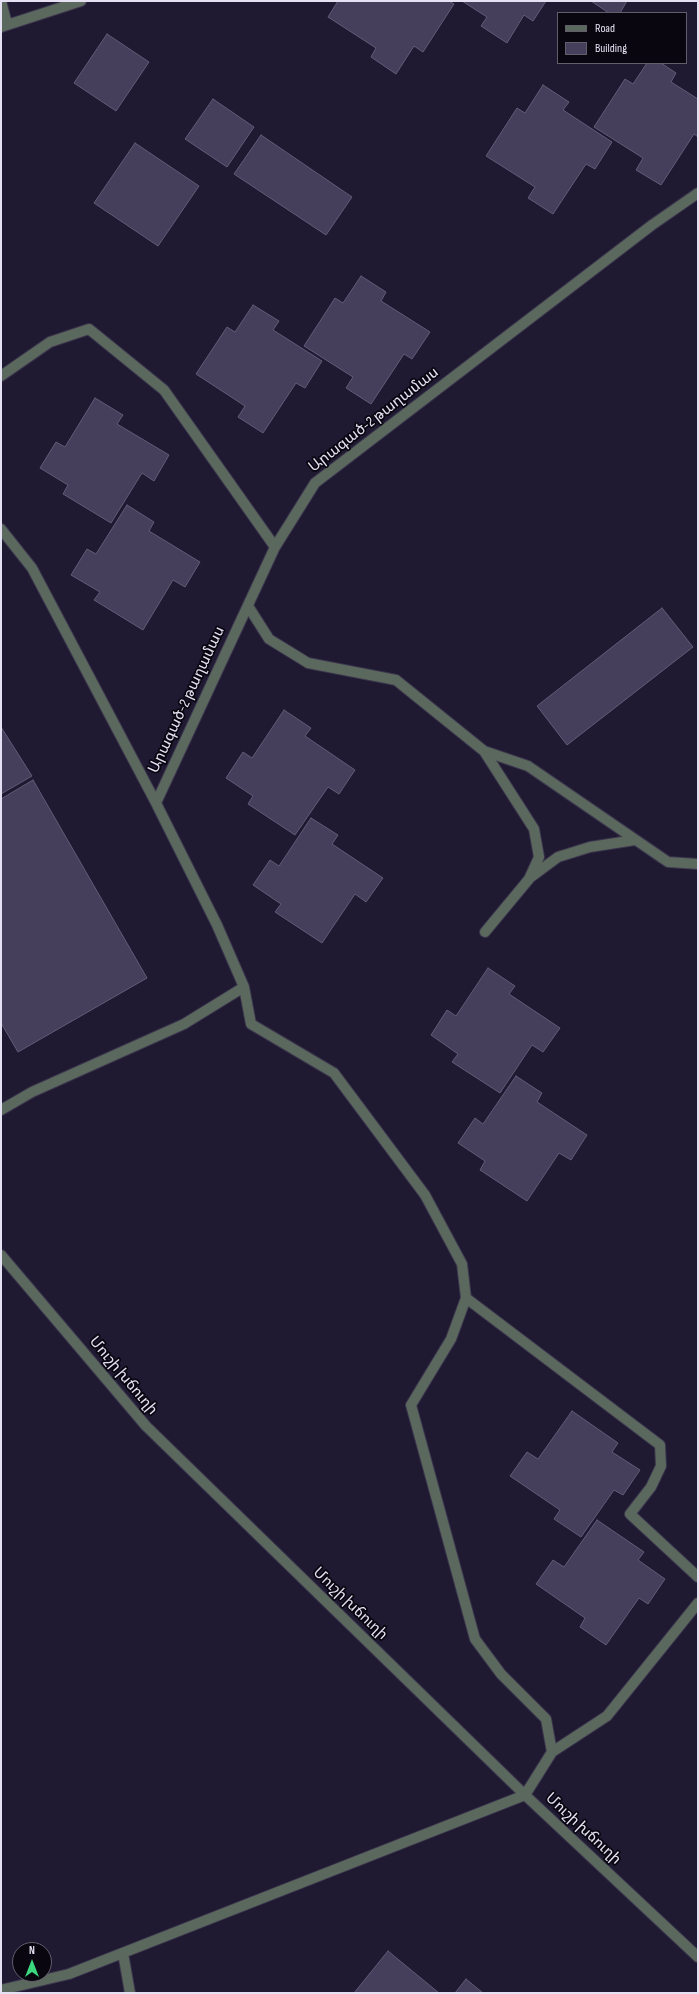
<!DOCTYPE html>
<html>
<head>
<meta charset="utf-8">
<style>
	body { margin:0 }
	#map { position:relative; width:699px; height:1994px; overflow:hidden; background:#1f1932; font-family:"Sofia Sans Condensed",sans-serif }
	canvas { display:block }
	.frame { position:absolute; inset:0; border:2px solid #e5e1f3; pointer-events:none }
	.legend { position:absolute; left:557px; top:12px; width:130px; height:52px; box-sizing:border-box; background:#090610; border:1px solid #615e6b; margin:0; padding:5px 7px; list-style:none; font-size:12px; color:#e5e1f3 }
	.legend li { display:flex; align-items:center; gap:8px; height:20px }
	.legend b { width:20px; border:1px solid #615e6b }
	.north { position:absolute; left:12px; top:1942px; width:40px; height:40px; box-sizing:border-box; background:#090610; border:1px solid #615e6b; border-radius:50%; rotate:0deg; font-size:11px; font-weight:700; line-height:16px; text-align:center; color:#e5e1f3 }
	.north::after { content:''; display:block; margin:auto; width:14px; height:18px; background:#3ad77f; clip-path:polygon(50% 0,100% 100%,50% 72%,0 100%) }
</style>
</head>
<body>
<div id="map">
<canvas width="699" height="1994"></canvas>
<div class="frame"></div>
<ul class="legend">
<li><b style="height:5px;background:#5b685e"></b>Road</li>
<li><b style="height:11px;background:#463f5b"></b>Building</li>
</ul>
<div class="north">N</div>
</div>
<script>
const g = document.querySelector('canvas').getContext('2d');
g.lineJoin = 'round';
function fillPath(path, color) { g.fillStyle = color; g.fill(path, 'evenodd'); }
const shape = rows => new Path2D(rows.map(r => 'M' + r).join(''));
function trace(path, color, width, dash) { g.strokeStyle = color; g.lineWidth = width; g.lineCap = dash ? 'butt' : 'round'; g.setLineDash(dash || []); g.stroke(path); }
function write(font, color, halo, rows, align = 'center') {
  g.font = font + ' "Sofia Sans Condensed","Noto Sans Armenian",sans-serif'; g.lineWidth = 3.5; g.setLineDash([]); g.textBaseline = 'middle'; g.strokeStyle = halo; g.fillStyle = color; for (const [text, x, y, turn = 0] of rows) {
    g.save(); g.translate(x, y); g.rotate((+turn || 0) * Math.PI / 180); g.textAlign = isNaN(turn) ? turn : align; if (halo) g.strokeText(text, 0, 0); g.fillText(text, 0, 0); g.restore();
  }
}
const building = shape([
	[338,1,449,1,454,4,423,52,414,46,396,74,371,57,376,48,328,17,338,1],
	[462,1,546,1,533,21,524,15,507,43,481,26,487,17,462,1],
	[591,1,627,1,620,13,609,13,591,1],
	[107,34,149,62,116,111,74,83,107,34],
	[647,63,661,63,676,73,671,82,698,99,698,137,694,134,661,185,636,170,643,158,594,127,625,79,633,84,647,63],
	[543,85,569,102,563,110,612,142,595,169,586,164,553,214,528,198,535,187,486,156,517,108,525,113,543,85],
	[213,99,254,127,227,167,185,139,213,99],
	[261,135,352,197,326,235,234,174,261,135],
	[135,143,199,186,158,246,94,203,135,143],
	[361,276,386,292,381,301,430,332,412,359,404,354,371,404,346,388,353,377,304,346,335,298,343,303,361,276],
	[253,305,279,321,273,330,322,361,305,388,296,383,263,433,238,417,245,406,196,374,227,327,235,332,253,305],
	[95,398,123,415,117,424,169,455,154,481,142,473,111,523,63,494,68,485,40,468,56,442,65,447,95,398],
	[127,505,154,522,149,531,200,562,185,587,173,580,143,630,94,600,100,592,71,575,87,549,96,554,127,505],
	[662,608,693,647,567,745,537,706,662,608],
	[284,710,311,728,305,736,355,770,339,794,328,787,295,835,248,804,253,796,226,778,243,752,252,758,284,710],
	[1,727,32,776,1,794,1,727],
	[33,780,147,978,18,1052,1,1023,1,799,33,780],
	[311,818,338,835,332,844,383,878,366,902,355,894,322,943,275,912,281,904,253,885,270,860,279,866,311,818],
	[488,968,515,986,509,994,560,1028,543,1052,532,1045,500,1093,452,1062,458,1054,431,1035,447,1010,456,1016,488,968],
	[516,1076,542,1093,537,1102,587,1135,571,1160,559,1153,527,1201,480,1170,485,1161,458,1143,475,1118,483,1124,516,1076],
	[572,1411,618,1443,612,1452,640,1470,623,1495,614,1490,581,1537,554,1519,560,1510,510,1476,527,1452,538,1459,572,1411],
	[597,1520,644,1552,638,1560,665,1579,648,1604,639,1598,606,1645,580,1627,585,1618,536,1584,553,1560,564,1567,597,1520],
	[388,1951,439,1993,354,1993,388,1951],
	[466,1979,483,1993,455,1993,466,1979]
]);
fillPath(building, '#463f5b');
trace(building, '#625c79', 1);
const minor = shape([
	[1,1,7,24],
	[1,27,81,1],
	[1,376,50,342,89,329,164,390,275,547],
	[1,529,32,568,156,803,217,925,244,987,251,1024,334,1073,425,1195,462,1264,466,1298,451,1339,411,1405,475,1639,501,1674,546,1719,552,1752,525,1795,69,1974,1,1990],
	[248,606,269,639,308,663,396,680,484,751,528,766,668,862,698,864],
	[484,751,534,829,539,857,529,879,485,932],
	[156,803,275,547,315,483,652,225,698,193],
	[531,877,558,857,590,847,635,840],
	[1,1110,32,1092,184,1024,244,987],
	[1,1255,146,1426,525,1795,698,1957],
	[466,1298,660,1445,661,1466,651,1487,630,1514,698,1577],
	[552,1752,607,1716,698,1603],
	[123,1953,130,1993]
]);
trace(minor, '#3b354d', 12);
trace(minor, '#5b685e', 10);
write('15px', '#e5e1f3', '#090610', [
	["Արագած-2 թաղամաս",374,420,-38],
	["Արագած-2 թաղամաս",187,700,-65],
	["Մուշի խճուղի",123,1376,50],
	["Մուշի խճուղի",350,1604,44],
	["Մուշի խճուղի",583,1829,43]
]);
</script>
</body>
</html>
